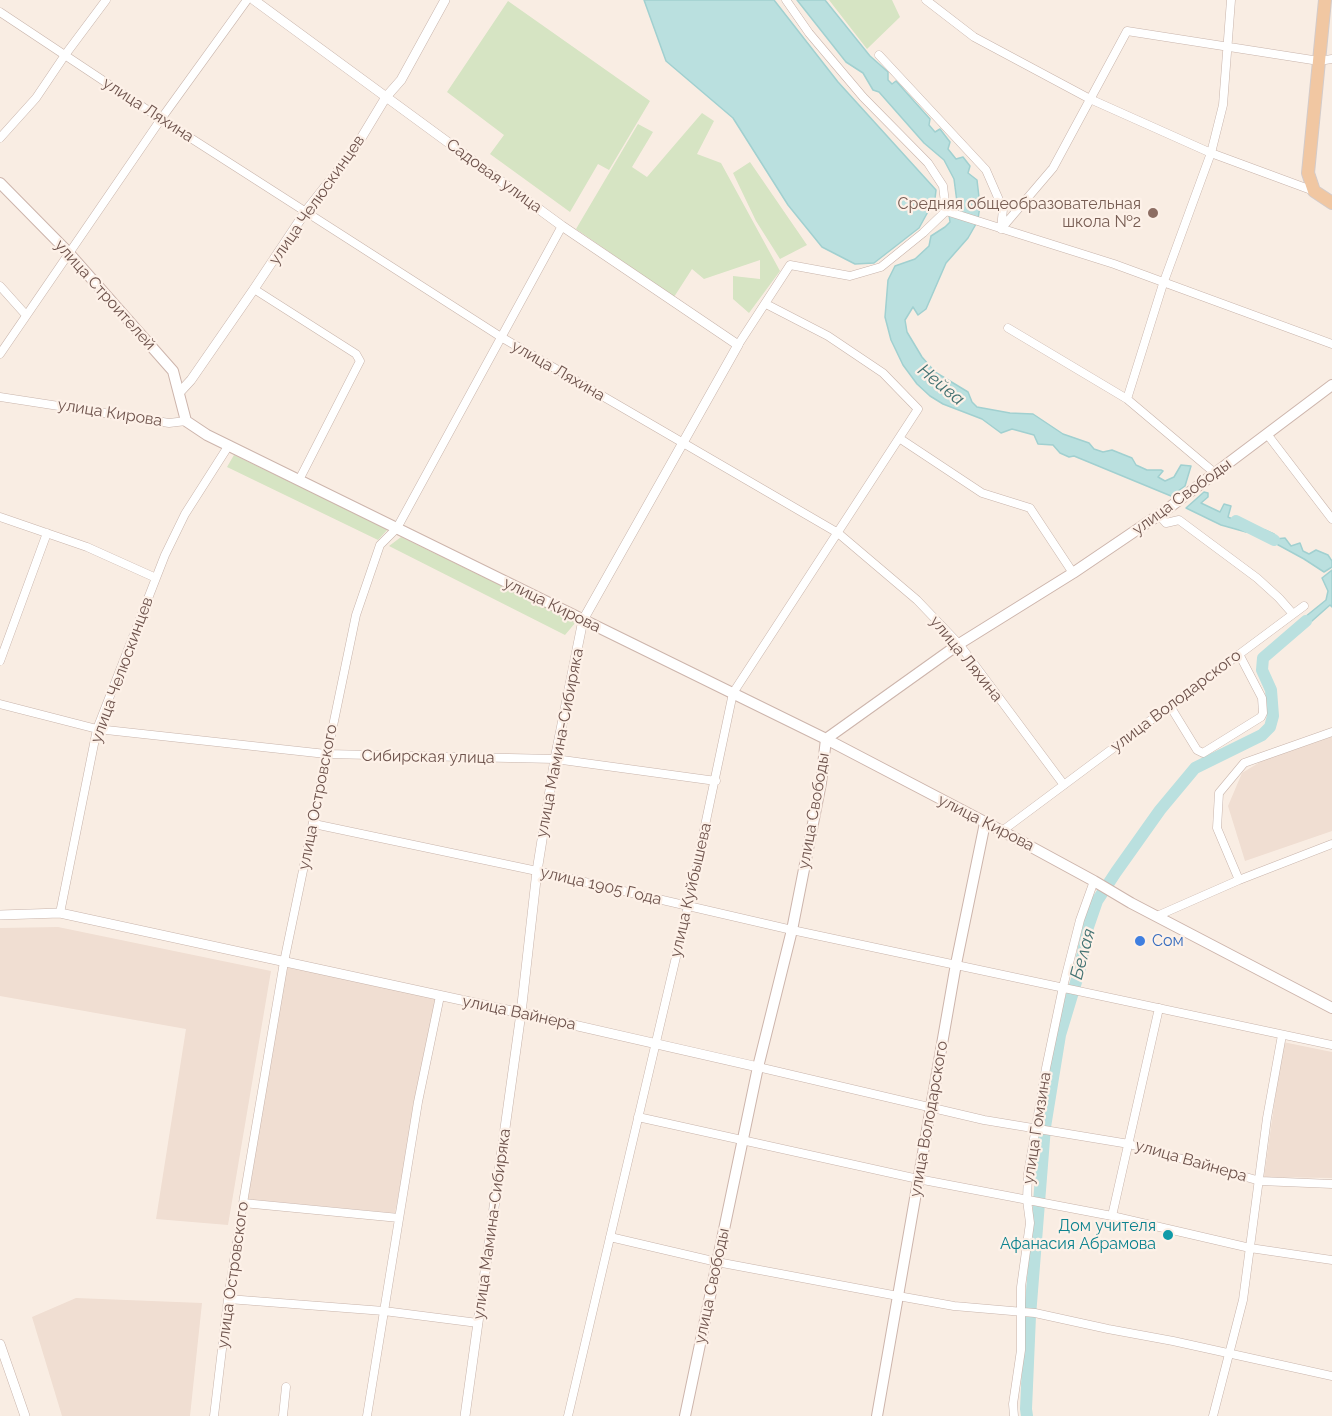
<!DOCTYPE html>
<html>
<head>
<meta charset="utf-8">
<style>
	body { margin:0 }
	canvas { display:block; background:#f9ede3 }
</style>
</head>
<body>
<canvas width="1332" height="1416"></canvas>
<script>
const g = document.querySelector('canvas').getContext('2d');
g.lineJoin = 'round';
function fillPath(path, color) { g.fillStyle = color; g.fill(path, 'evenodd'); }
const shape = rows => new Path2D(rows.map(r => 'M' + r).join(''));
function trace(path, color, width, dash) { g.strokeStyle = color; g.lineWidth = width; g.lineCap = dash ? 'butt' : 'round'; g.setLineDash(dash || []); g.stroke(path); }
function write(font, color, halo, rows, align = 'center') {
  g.font = font + ' Raleway,sans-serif'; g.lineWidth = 4.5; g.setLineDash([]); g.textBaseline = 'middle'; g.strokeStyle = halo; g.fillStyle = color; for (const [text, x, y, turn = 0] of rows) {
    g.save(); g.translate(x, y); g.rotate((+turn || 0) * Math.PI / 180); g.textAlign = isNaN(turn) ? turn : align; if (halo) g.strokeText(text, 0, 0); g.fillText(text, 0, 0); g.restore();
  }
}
fillPath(shape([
	[1332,736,1332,831,1245,861,1228,806,1242,773,1265,759],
	[58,927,271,971,228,1225,156,1219,186,1029,0,996,0,928],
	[286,967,436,998,395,1213,248,1199],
	[1283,1042,1332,1052,1332,1178,1264,1177],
	[76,1298,202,1303,190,1416,62,1416,32,1317]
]), '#f0ded2');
fillPath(shape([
	[829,0,892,0,900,17,867,49],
	[508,1,650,101,609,170,598,164,570,212,490,154,504,135,447,92],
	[702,113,714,121,697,154,721,163,780,271,749,313,733,299,733,276,760,279,760,260,704,279,692,269,674,297,576,229,638,124,653,132,632,167,647,177],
	[750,162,807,245,780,259,756,221,733,173],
	[234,455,388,529,378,540,227,467],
	[401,537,576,622,565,635,389,546]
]), '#d6e4c3');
const water = shape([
	[644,0,774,0,838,82,936,190,935,199,919,228,874,263,855,264,822,247,788,205,733,118,666,61,644,0],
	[797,0,825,0,870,56,888,72,888,80,892,84,896,81,930,119,929,125,935,132,940,129,950,142,948,149,956,159,963,157,970,166,968,173,977,180,980,206,978,219,954,211,957,202,954,179,944,160,924,143,879,92,873,90,863,73,846,62,797,0],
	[949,215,976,224,968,238,946,263,926,309,918,315,913,307,905,320,907,332,922,357,935,372,968,392,972,402,977,407,1010,413,1033,414,1063,434,1089,443,1094,449,1103,452,1112,450,1132,458,1136,465,1147,470,1161,470,1163,471,1158,477,1165,481,1174,477,1181,465,1191,466,1185,486,1171,496,1074,456,1069,457,1060,453,1053,445,1038,444,1034,435,1012,429,1001,433,982,419,943,404,930,396,917,384,903,365,891,340,885,317,888,280,895,266,915,259,929,246,931,236,945,227,950,222,949,215],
	[1204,492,1208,493,1208,497,1201,503,1220,512,1224,504,1231,506,1228,517,1239,522,1241,520,1250,529,1246,532,1221,525,1186,508,1204,492],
	[1265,530,1274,534,1275,539,1285,538,1291,546,1300,543,1303,551,1309,554,1316,550,1328,555,1332,561,1332,567,1324,572,1304,559,1260,535,1265,530],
	[1332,570,1332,607,1330,605,1303,629,1294,631,1295,625,1326,600,1328,591,1322,578,1332,570]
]);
fillPath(water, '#bae0df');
trace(water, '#a1d0d0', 1.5);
trace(shape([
	[1236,521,1274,540],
	[1027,1416,1026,1409,1030,1316,1045,1127,1060,1035,1079,972,1088,927,1097,901,1116,872,1160,810,1195,768,1262,735,1270,727,1273,716,1271,690,1262,670,1263,658,1306,621]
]), '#bae0df', 12);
const minor = shape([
	[786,0,809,33,863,97,928,163,943,186,946,211],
	[926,0,974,37,1090,99,1211,153,1314,191],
	[0,12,161,119,501,337,838,533,917,600,959,644,1064,785],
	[879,55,986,170,1003,209,1001,229],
	[0,138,36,98,65,55,106,0],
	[946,211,1114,264,1332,344],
	[1001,229,1053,168,1127,31,1319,61,1332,59],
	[0,286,26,315],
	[254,289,356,354,360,361,299,480],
	[1008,328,1127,399,1216,474],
	[738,345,790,265,850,276,881,267,923,233,946,211],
	[0,354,161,119,247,0],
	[0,397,169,423,186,421],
	[1127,399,1163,284,1211,153,1223,105,1231,0],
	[1267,434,1332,519],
	[899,438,982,493,1030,508,1073,573],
	[1159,515,1166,523,1179,520,1257,578,1279,598,1293,614],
	[0,517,87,547,156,578],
	[0,661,47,533],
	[0,704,97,729,326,754,555,759,716,781],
	[1170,706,1197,750,1203,753,1261,717,1263,713,1262,698,1239,654],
	[314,824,537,871,792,930,1332,1045],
	[1002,831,1304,606],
	[1239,880,1217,828,1219,793,1244,763,1332,732],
	[60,913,97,729,165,555,185,514,229,445],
	[1157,916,1239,880,1332,844],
	[758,1067,984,1120,1129,1144,1260,1181,1332,1184],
	[638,1117,918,1179,1112,1216,1250,1248,1332,1260],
	[243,1203,399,1218],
	[1112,1216,1159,1008],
	[610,1237,717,1262,898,1296,954,1306,1035,1313,1108,1329,1173,1341,1332,1376],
	[228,1299,384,1311,478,1323],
	[214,1416,228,1299,243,1203,284,962,356,615,380,545,397,528,562,226],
	[283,1416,286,1387],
	[367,1416,418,1102,440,996],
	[568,1416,688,906,733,693,918,409,883,373,828,336,766,304],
	[1014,1416,1013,1404,1021,1350,1021,1287,1030,1223,1027,1200,1028,1174,1046,1068,1063,987,1080,920,1094,881],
	[1213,1416,1243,1300,1267,1118,1282,1035]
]);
const tertiary = shape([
	[254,0,562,226,738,345,583,620,555,759,537,871,521,1013,465,1416],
	[179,393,191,380,254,289,306,211,354,150,386,97,401,80,445,0],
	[0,915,60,913,521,1013,758,1067],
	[0,1344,25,1416]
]);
const secondary = shape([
	[0,183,68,252,173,371,186,421,207,435,826,739,1002,831,1094,881,1131,903,1332,1008],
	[685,1416,758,1067,792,930,821,783,826,739,959,644,1073,573,1166,510,1332,385],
	[877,1416,956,964,985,823]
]);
const primary = shape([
	[1325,0,1308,173,1314,191,1332,203]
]);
trace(minor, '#c8b4ab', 9);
trace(tertiary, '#c8b4ab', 10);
trace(secondary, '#cdb5ac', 12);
trace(primary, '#d4cbc9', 14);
trace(minor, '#fff', 8);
trace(tertiary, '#fff', 9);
trace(secondary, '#fff', 10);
trace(primary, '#f1c7a2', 12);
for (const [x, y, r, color] of [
	[1153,213,6,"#8d6e63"],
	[1140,941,6,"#3f7fe0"],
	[1168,1235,6,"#0f9aa8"]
]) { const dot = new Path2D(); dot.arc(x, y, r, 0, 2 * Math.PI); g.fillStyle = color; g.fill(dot); trace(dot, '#fdf1e8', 2); }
write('16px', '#6e534c', '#fdf1e8', [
	["улица Ляхина",148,110,33],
	["Садовая улица",494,176,36],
	["улица Челюскинцев",317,200,-55],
	["улица Строителей",105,295,48],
	["улица Ляхина",558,371,30],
	["улица Кирова",110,413,9],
	["улица Свободы",1182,497,-36],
	["улица Кирова",552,605,26],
	["улица Ляхина",966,659,51],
	["улица Челюскинцев",122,670,-70],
	["улица Володарского",1176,701,-37],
	["улица Мамина-Сибиряка",560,743,-79],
	["Сибирская улица",428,757,1],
	["улица Островского",318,797,-79],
	["улица Свободы",814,811,-80],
	["улица Кирова",986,823,27],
	["улица 1905 Года",601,886,13],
	["улица Куйбышева",691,890,-77],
	["улица Вайнера",519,1013,12],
	["улица Володарского",929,1119,-80],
	["улица Гомзина",1037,1128,-81],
	["улица Вайнера",1191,1161,16],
	["улица Мамина-Сибиряка",492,1224,-82],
	["улица Островского",233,1275,-82],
	["улица Свободы",712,1286,-78]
]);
write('16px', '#785e54', '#fdf1e8', [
	["Средняя общеобразовательная",1141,204],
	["школа №2",1141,222]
], 'right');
write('16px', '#366cbe', '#fdf1e8', [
	["Сом",1152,941]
], 'left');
write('16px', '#0d838f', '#fdf1e8', [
	["Дом учителя",1156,1226],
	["Афанасия Абрамова",1156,1244]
], 'right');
write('italic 18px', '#427272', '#fdf1e8', [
	["Нейва",941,385,39],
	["Белая",1083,954,-75]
]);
</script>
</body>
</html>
